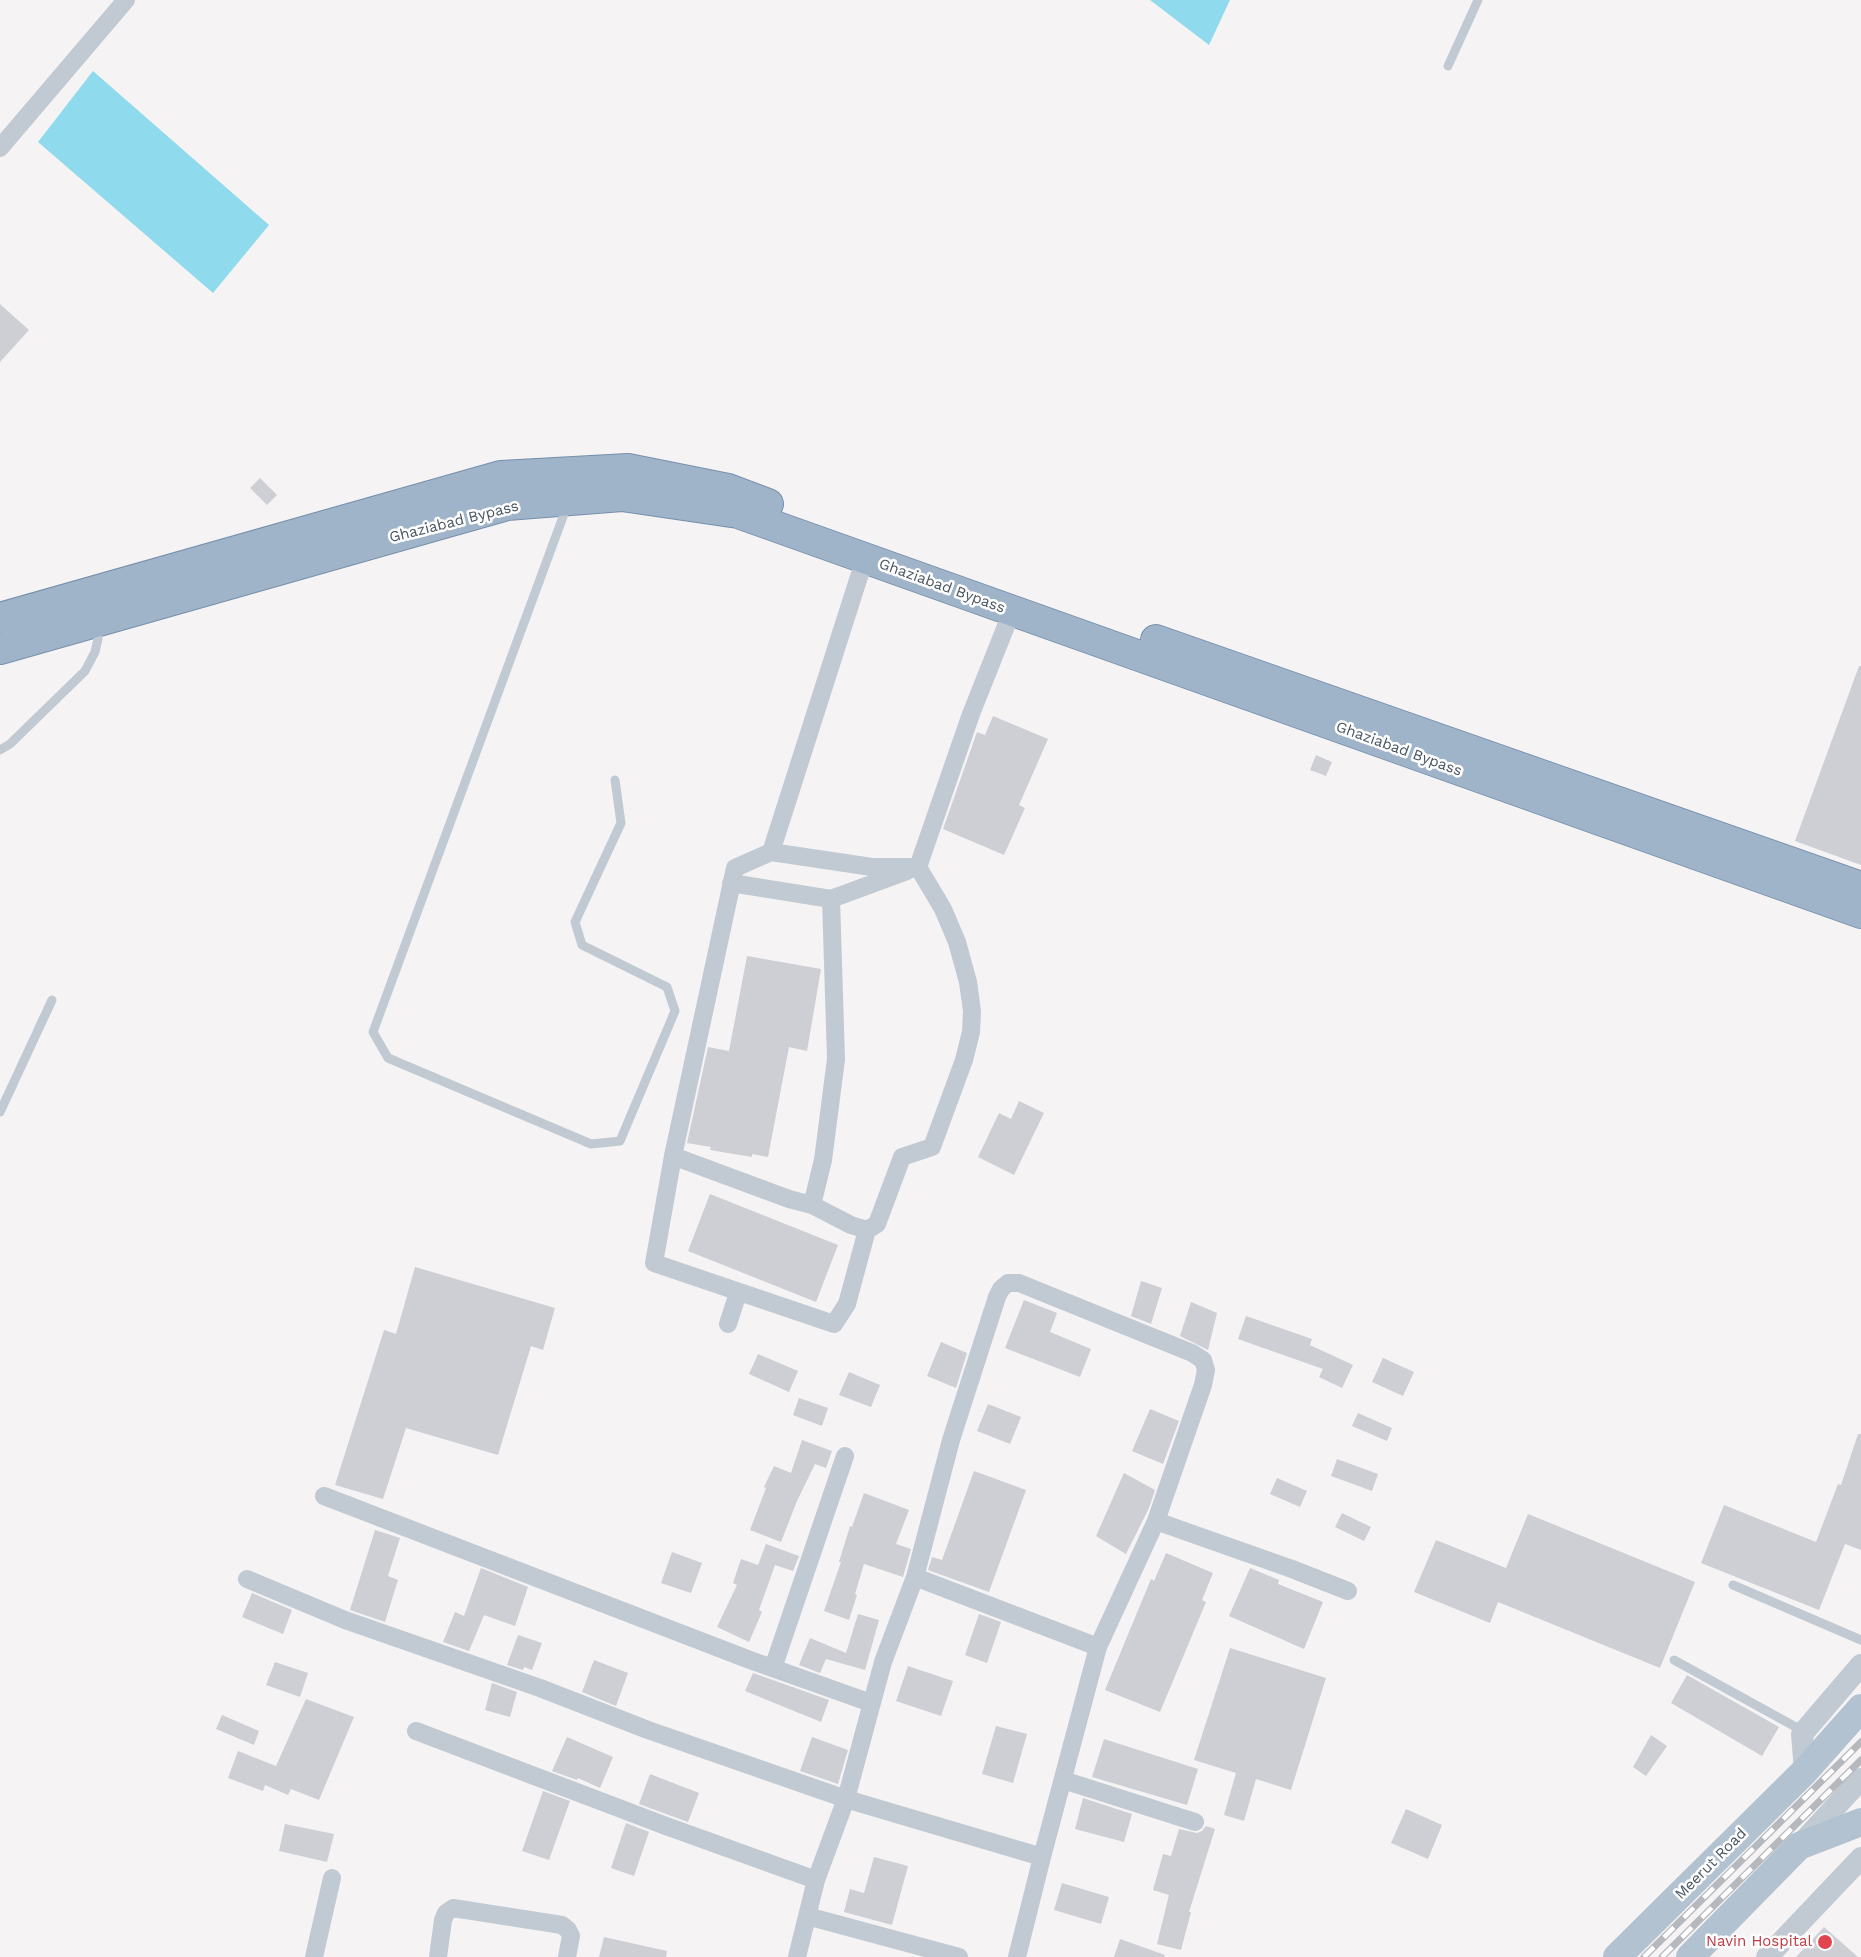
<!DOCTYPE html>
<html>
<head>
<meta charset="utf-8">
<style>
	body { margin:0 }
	canvas { display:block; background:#f5f3f3 }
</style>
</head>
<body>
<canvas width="1861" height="1957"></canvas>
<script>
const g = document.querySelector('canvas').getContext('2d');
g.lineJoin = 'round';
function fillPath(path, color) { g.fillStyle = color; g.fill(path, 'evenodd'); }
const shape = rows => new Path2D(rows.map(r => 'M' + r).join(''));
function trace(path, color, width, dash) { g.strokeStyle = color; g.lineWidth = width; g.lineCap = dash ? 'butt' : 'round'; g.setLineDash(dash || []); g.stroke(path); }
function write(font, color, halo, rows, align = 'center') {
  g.font = font + ' "Work Sans",sans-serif'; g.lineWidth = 5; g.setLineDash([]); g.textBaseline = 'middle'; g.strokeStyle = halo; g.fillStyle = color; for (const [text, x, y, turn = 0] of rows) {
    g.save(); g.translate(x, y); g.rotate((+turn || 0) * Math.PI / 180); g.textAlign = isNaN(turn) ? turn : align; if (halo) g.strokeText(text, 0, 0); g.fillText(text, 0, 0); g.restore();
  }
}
fillPath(shape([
	[1150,0,1230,0,1209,45],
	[93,71,269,225,213,293,38,142]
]), '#90daee');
fillPath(shape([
	[0,304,29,330,0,362],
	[260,478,277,495,267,505,250,488],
	[1859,666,1861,666,1861,865,1795,841],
	[993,716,1048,739,1019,805,1025,808,1004,855,943,829,977,732,985,735],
	[1316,755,1332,762,1326,776,1310,770],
	[747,956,821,969,807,1051,789,1047,768,1157,752,1154,752,1157,710,1150,711,1147,687,1143,708,1047,729,1051],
	[1019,1101,1044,1113,1014,1175,978,1157,999,1113,1011,1119],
	[710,1194,838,1245,816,1302,688,1251],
	[415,1267,555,1308,543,1350,531,1346,498,1455,406,1428,383,1499,335,1485,384,1330,396,1334],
	[1141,1281,1162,1288,1151,1324,1131,1316],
	[1024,1300,1057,1313,1050,1332,1091,1349,1080,1377,1005,1348],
	[1191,1302,1217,1313,1208,1350,1180,1336],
	[1246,1316,1312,1339,1310,1345,1353,1365,1342,1388,1319,1377,1323,1369,1238,1339],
	[941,1342,967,1353,956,1388,927,1376],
	[758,1354,798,1371,789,1392,749,1374],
	[1383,1358,1414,1372,1403,1396,1372,1382],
	[849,1372,880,1385,871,1407,839,1395],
	[799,1398,828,1408,822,1426,793,1415],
	[988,1404,1021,1417,1010,1444,977,1431],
	[1150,1409,1179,1421,1163,1464,1132,1451],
	[1358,1413,1392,1428,1387,1441,1352,1426],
	[1858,1434,1861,1434,1861,1550,1845,1544,1819,1610,1701,1563,1724,1505,1816,1542,1838,1484,1841,1485],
	[802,1440,832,1451,826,1468,815,1464,797,1501,781,1542,750,1530,766,1488,764,1487,774,1466,791,1473],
	[1337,1459,1378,1474,1372,1491,1331,1476],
	[974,1471,1026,1490,989,1592,928,1570,932,1557,942,1560],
	[1124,1473,1155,1490,1149,1508,1126,1554,1096,1536],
	[1277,1478,1307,1491,1300,1507,1270,1494],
	[864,1493,909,1510,896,1544,911,1549,903,1577,864,1564,855,1594,857,1595,849,1620,824,1611,841,1562,839,1562,850,1526,852,1527],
	[1342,1513,1371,1527,1364,1541,1335,1527],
	[1528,1514,1695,1582,1660,1668,1498,1602,1490,1623,1414,1592,1436,1540,1506,1568],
	[375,1530,400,1538,388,1576,398,1580,385,1622,350,1610],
	[766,1544,799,1556,793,1571,775,1565,759,1610,762,1612,749,1642,717,1627,737,1585,733,1583,741,1559,758,1565],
	[672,1552,702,1563,691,1593,661,1583],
	[1166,1553,1213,1573,1202,1600,1206,1602,1160,1712,1105,1690,1151,1579,1154,1581],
	[481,1568,528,1587,515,1626,484,1615,469,1651,443,1642,455,1612,464,1616],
	[1250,1568,1279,1580,1278,1584,1323,1602,1304,1649,1229,1616],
	[252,1593,292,1610,283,1634,242,1617],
	[858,1614,879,1620,865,1670,826,1659,820,1673,799,1665,810,1638,846,1653],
	[979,1614,1001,1622,987,1663,965,1655],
	[518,1635,542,1643,532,1670,524,1667,523,1670,507,1665],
	[1230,1648,1326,1678,1291,1790,1256,1779,1244,1821,1224,1815,1236,1773,1194,1760],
	[594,1660,628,1673,616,1706,582,1692],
	[275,1662,308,1673,300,1697,266,1685],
	[908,1666,953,1681,941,1716,896,1701],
	[753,1673,829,1700,821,1722,745,1691],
	[1687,1675,1779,1727,1762,1756,1671,1703],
	[492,1683,517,1692,510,1717,485,1710],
	[306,1699,354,1717,319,1800,291,1789,288,1795,265,1785,263,1791,228,1778,238,1751,276,1766],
	[222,1715,259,1731,254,1745,216,1729],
	[996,1726,1027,1734,1013,1783,982,1774],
	[1651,1735,1667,1746,1646,1776,1633,1767],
	[567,1737,613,1757,600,1788,578,1778,577,1780,552,1771],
	[812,1737,848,1750,838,1784,800,1771],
	[1104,1739,1198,1769,1187,1805,1092,1777],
	[650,1774,699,1793,688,1822,639,1804],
	[543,1791,570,1801,549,1860,522,1851],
	[1083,1798,1132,1814,1124,1842,1075,1829],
	[1406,1809,1442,1825,1428,1859,1391,1843],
	[626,1823,649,1832,634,1876,611,1868],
	[285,1824,334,1834,327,1862,279,1851],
	[1206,1826,1215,1829,1189,1912,1191,1912,1181,1950,1157,1944,1169,1895,1153,1890,1163,1854,1171,1856,1179,1829,1197,1833,1202,1831],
	[874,1857,908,1866,892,1925,844,1912,850,1889,864,1893],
	[1062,1883,1109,1897,1101,1924,1054,1910],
	[1824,1927,1858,1957,1796,1957],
	[604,1937,667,1951,666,1957,599,1957],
	[1120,1939,1165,1955,1164,1957,1114,1957]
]), '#cdcfd5');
const trunk = shape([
	[0,618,501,476,628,469,728,489,768,504],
	[1156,640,1861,887],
	[0,649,507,505,622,496,738,513,1861,913]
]);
trace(trunk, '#7690ad', 32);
trace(shape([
	[1448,66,1478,0],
	[567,506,373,1032,388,1058,591,1144,620,1141,675,1011,667,987,582,945,575,922,621,823,615,780],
	[0,750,10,744,85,671,95,652,98,639,97,626],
	[0,1112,52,1000],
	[1733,1585,1861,1640],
	[1674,1660,1803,1731]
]), '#c1cad2', 9);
trace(shape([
	[0,148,126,0],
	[771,852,872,867,918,867,943,909,957,942,968,982,972,1011,971,1032,964,1060,932,1147,902,1157,877,1224,867,1230,851,1225,812,1205,789,1199,673,1156,735,868,771,852],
	[771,852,865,558],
	[918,867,971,714,1012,611],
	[731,883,831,899,836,1059,823,1160,812,1205],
	[831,899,907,871],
	[673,1156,654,1263,834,1324,847,1304,867,1230],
	[728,1324,738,1293],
	[324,1496,750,1660,871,1703],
	[1156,1521,1292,1569,1348,1591],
	[915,1577,1098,1647],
	[247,1579,345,1620,540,1688,648,1730,846,1799,1042,1857],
	[773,1668,845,1456],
	[416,1731,666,1826,816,1880],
	[1063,1780,1195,1822],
	[807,1916,959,1957],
	[314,1957,332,1878],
	[438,1957,443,1920,446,1913,453,1908,562,1925,568,1930,571,1936,567,1957],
	[797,1957,816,1880,846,1799,883,1662,915,1577,951,1440,997,1297,1001,1289,1008,1283,1019,1283,1192,1353,1203,1360,1206,1370,1203,1385,1156,1521,1098,1647,1042,1857,1017,1957]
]), '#c1cad2', 18);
trace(shape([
	[1805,1771,1802,1734,1861,1665],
	[1801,1844,1861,1779],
	[1767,1957,1861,1858]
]), '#c1cad2', 22);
trace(shape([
	[1617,1957,1805,1771,1861,1708],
	[1690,1957,1799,1846,1861,1822]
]), '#b3c2d1', 28);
trace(trunk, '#9fb4c9', 30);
const rail = shape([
	[1644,1957,1861,1742],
	[1662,1957,1861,1760]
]);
trace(rail, '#b5b8bd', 7);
trace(rail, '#fff', 4.5, [14]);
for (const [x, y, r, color] of [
	[1825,1942,8,"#e0444e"]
]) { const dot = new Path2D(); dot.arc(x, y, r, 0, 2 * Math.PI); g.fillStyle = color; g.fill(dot); trace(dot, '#fff', 2); }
write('15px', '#4a5661', '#fff', [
	["Ghaziabad Bypass",454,522,-14],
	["Ghaziabad Bypass",942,586,20],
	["Ghaziabad Bypass",1399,749,20],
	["Meerut Road",1711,1864,-45]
]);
write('15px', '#be3a42', '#fff', [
	["Navin Hospital",1812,1942]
], 'right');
</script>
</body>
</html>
